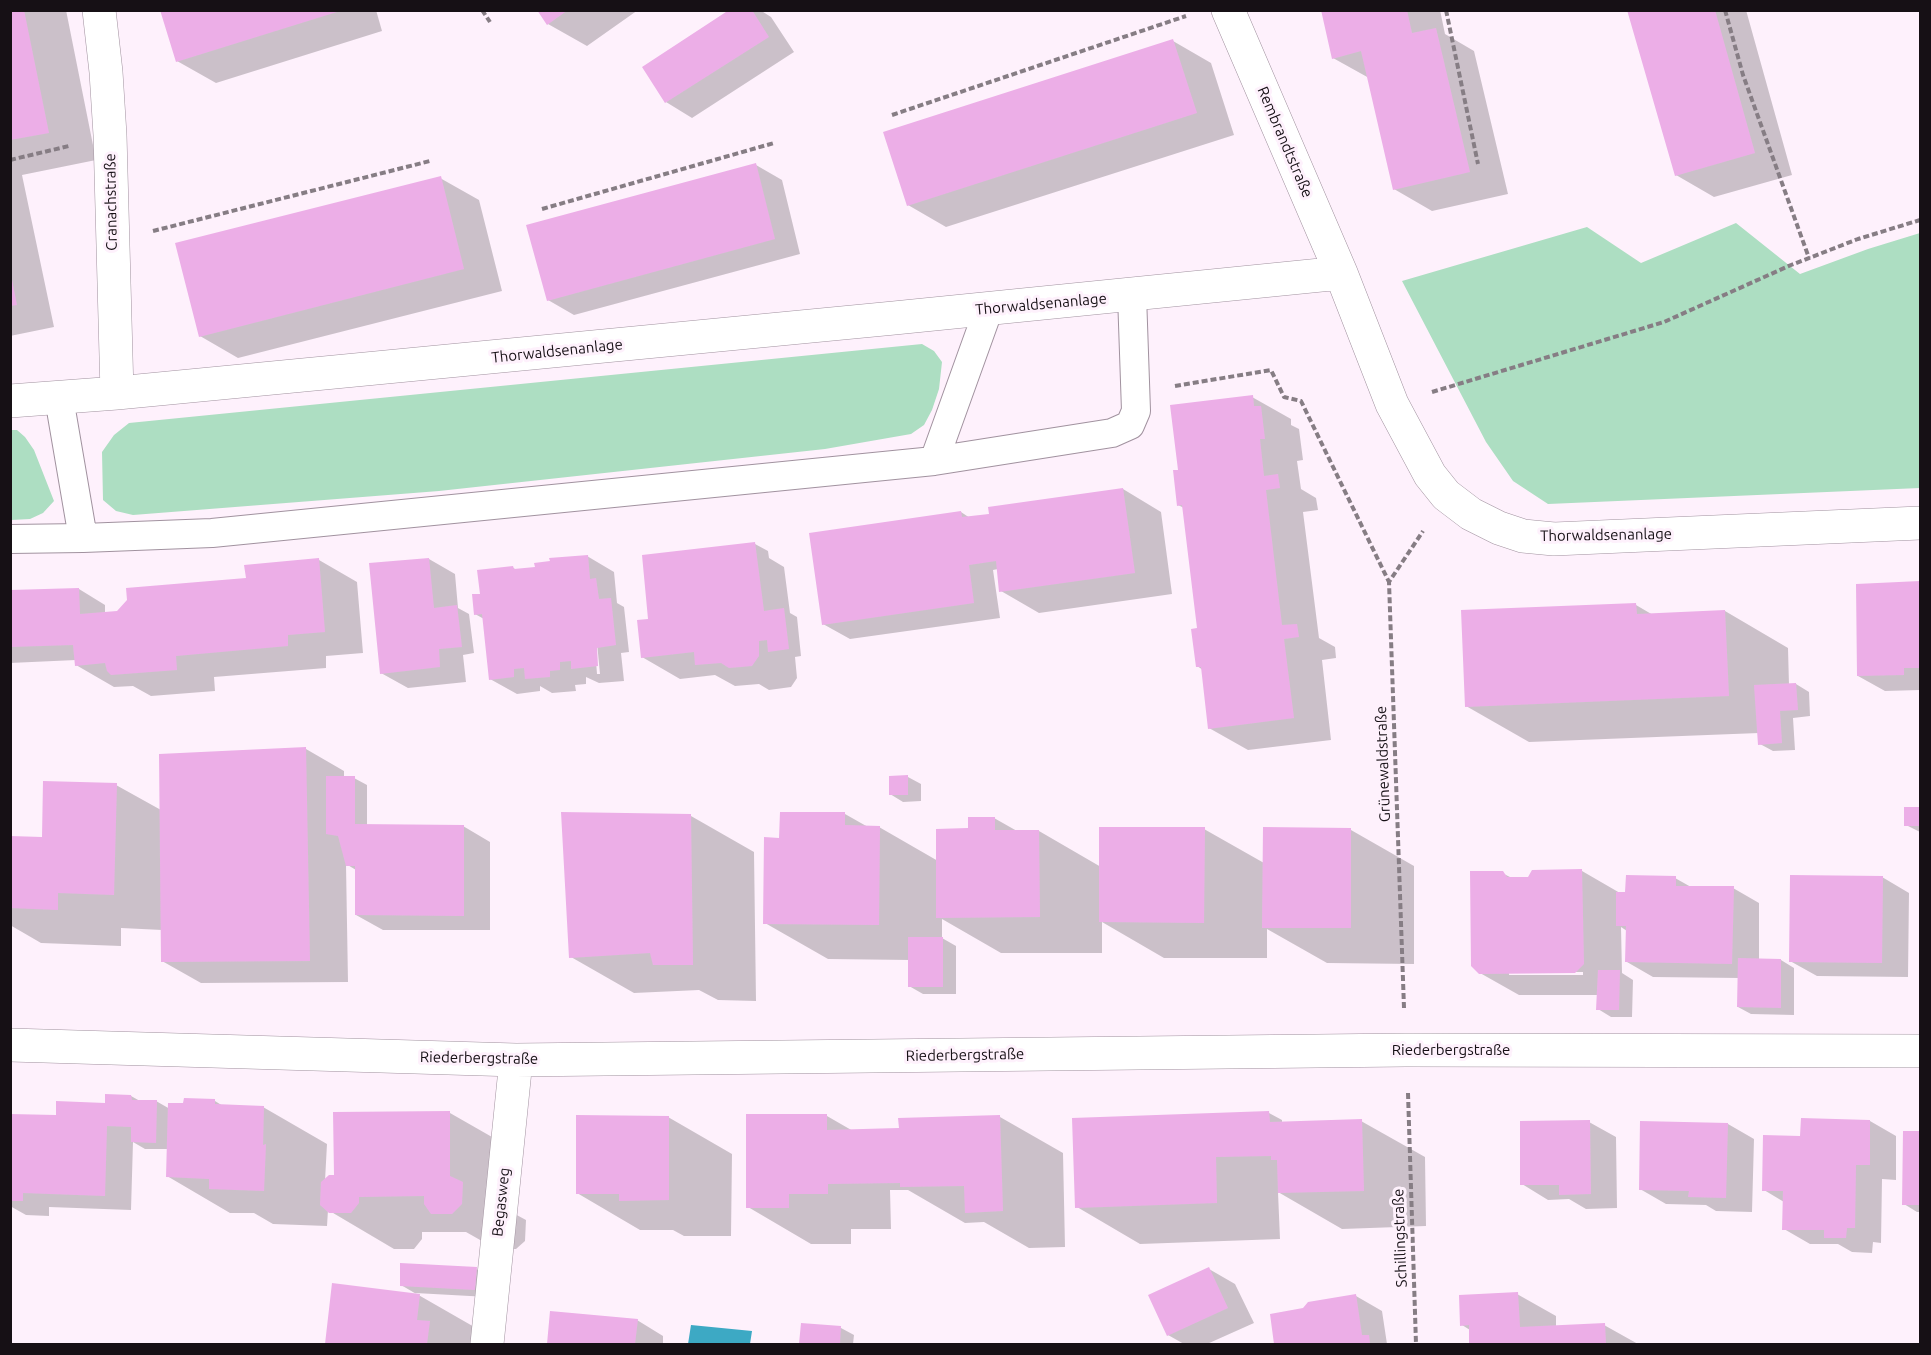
<!DOCTYPE html>
<html>
<head>
<meta charset="utf-8">
<style>
	body { margin:0 }
	#map { position:relative; width:1931px; height:1355px; overflow:hidden; background:#fef1fc; font-family:Ubuntu,sans-serif }
	canvas { display:block }
	.frame { position:absolute; inset:0; border:12px solid #161015; pointer-events:none }
</style>
</head>
<body>
<div id="map">
<canvas width="1931" height="1355"></canvas>
<div class="frame"></div>
</div>
<script>
const g = document.querySelector('canvas').getContext('2d');
g.lineJoin = 'round';
function fillPath(path, color) { g.fillStyle = color; g.fill(path, 'evenodd'); }
const shape = rows => new Path2D(rows.map(r => 'M' + r).join(''));
function trace(path, color, width, dash) { g.strokeStyle = color; g.lineWidth = width; g.lineCap = dash ? 'butt' : 'round'; g.setLineDash(dash || []); g.stroke(path); }
function write(font, color, halo, rows, align = 'center') {
  g.font = font + ' Ubuntu,sans-serif'; g.lineWidth = 6; g.setLineDash([]); g.textBaseline = 'middle'; g.strokeStyle = halo; g.fillStyle = color; for (const [text, x, y, turn = 0] of rows) {
    g.save(); g.translate(x, y); g.rotate((+turn || 0) * Math.PI / 180); g.textAlign = isNaN(turn) ? turn : align; if (halo) g.strokeText(text, 0, 0); g.fillText(text, 0, 0); g.restore();
  }
}
fillPath(shape([
	[1736,223,1800,274,1868,249,1920,233,1920,488,1548,504,1513,481,1486,442,1402,281,1587,227,1641,263],
	[922,344,934,351,942,362,939,389,932,410,924,425,911,434,825,449,439,491,133,515,116,511,103,500,102,452,114,435,129,423],
	[10,430,17,430,25,437,34,450,54,501,43,513,30,519,11,520]
]), '#addec2');
fillPath(shape([
	[691,1325,752,1331,750,1344,688,1344]
]), '#3da9c4');
fillPath(shape([
	[10,10,66,10,96,160,22,175,54,327,10,336],
	[161,10,376,10,382,31,216,83,177,61],
	[539,10,638,10,587,46,548,24],
	[732,10,760,10,771,17,794,52,692,118,666,102],
	[1322,10,1440,10,1445,34,1474,51,1508,194,1432,211,1394,189,1369,78,1333,58],
	[1629,10,1746,10,1792,175,1714,197,1676,175],
	[1173,41,1211,63,1234,135,946,227,908,205],
	[756,165,782,180,800,254,574,315,548,300],
	[440,178,479,200,502,291,238,358,200,336],
	[1252,397,1291,419,1291,425,1299,429,1303,460,1297,461,1301,489,1316,498,1318,510,1303,512,1319,638,1335,647,1336,658,1322,660,1331,740,1248,750,1209,728,1203,670,1197,666,1198,629,1184,508,1178,505,1180,471],
	[1123,489,1161,512,1172,594,1039,613,1001,591,998,569,993,570,1000,618,850,639,823,624,961,512,970,518],
	[755,544,768,551,769,558,784,567,790,613,797,617,801,656,795,657,797,678,791,687,769,690,759,684,735,686,715,675,680,679,642,657,650,621],
	[587,556,614,572,617,603,624,607,629,652,621,653,624,681,599,683,586,677,586,684,575,685,576,691,552,693,540,686,540,691,517,694,490,679,484,619,475,614,482,595,512,567,518,571,536,568],
	[595,622,600,674,597,674,593,623],
	[429,559,455,574,458,608,469,614,474,653,463,655,466,682,408,688,381,673],
	[319,560,357,582,363,653,326,656,326,668,214,677,215,691,151,696,133,686,114,687,76,665,76,660,10,663,10,592,79,589,105,605,105,613,117,612],
	[1920,583,1920,690,1885,691,1858,676,1857,585],
	[1636,605,1653,615,1725,611,1788,648,1789,685,1796,684,1809,692,1810,716,1793,718,1795,750,1773,751,1760,744,1759,733,1529,742,1466,706],
	[306,749,344,771,344,778,354,778,367,785,367,826,463,826,490,842,490,930,383,930,356,915,356,870,346,864,348,982,201,983,162,961,162,930,121,928,121,946,41,943,10,925,10,838,43,839,116,785,161,810,160,756],
	[908,777,921,784,921,801,903,802,890,794],
	[1906,809,1920,809,1920,832,1906,825],
	[845,814,868,827,879,827,938,861,969,830,994,818,1017,831,1039,831,1101,867,1204,829,1264,863,1264,829,1351,830,1414,866,1414,964,1327,963,1267,929,1267,958,1164,958,1102,922,1102,953,1001,953,942,919,942,938,956,946,956,994,923,994,909,986,910,960,828,959,765,923,781,839],
	[691,816,754,852,756,1001,718,1000,699,990,634,993,571,957],
	[1582,871,1620,893,1627,893,1675,878,1691,887,1733,888,1759,903,1759,960,1781,960,1794,968,1794,1015,1751,1014,1738,1007,1739,978,1653,977,1627,962,1627,931,1621,927,1622,973,1633,980,1632,1017,1611,1017,1598,1009,1598,995,1519,995,1480,973,1502,873,1512,878,1529,878],
	[1509,972,1583,972,1583,975,1509,975],
	[1882,877,1909,893,1908,977,1817,976,1790,961],
	[131,1096,140,1101,156,1101,170,1109,215,1101,223,1106,263,1107,327,1144,325,1181,450,1113,513,1149,513,1213,526,1220,525,1241,516,1249,496,1249,466,1232,422,1232,422,1239,414,1249,394,1249,328,1210,327,1226,273,1224,254,1213,230,1213,167,1176,168,1149,145,1149,133,1142,131,1210,49,1207,49,1216,26,1215,10,1206,10,1115,58,1117,107,1105],
	[1269,1113,1282,1120,1282,1123,1361,1121,1425,1157,1426,1226,1342,1229,1278,1192,1280,1239,1140,1244,1077,1207],
	[748,1116,827,1116,853,1131,900,1129,1000,1117,1063,1153,1065,1247,1029,1248,984,1222,965,1223,908,1190,890,1190,891,1229,851,1229,851,1244,811,1244,748,1207],
	[668,1117,732,1154,731,1236,684,1236,673,1230,640,1230,577,1193],
	[1870,1121,1896,1136,1896,1180,1882,1179,1881,1243,1873,1242,1872,1253,1852,1252,1838,1244,1810,1244,1784,1229,1784,1202,1764,1190,1802,1137],
	[1589,1122,1616,1137,1617,1208,1586,1209,1569,1199,1548,1200,1522,1184],
	[1728,1124,1754,1139,1752,1212,1716,1211,1706,1205,1666,1204,1640,1189],
	[1905,1132,1920,1132,1920,1212,1917,1212,1904,1204],
	[476,1269,489,1276,488,1297,415,1293,483,1332,481,1344,327,1344,334,1285,418,1295,401,1285],
	[1209,1269,1235,1284,1254,1323,1207,1344,1184,1344,1168,1335],
	[1517,1294,1556,1316,1556,1327,1604,1325,1638,1344,1471,1344,1470,1330,1462,1325],
	[1356,1296,1382,1311,1387,1344,1276,1344,1271,1315,1303,1310],
	[551,1313,637,1320,663,1336,663,1344,549,1344],
	[802,1325,841,1328,854,1335,853,1344,801,1344]
]), '#0003');
fillPath(shape([
	[10,10,24,10,49,133,10,140],
	[160,10,340,10,340,11,176,62],
	[537,10,568,10,547,25],
	[729,10,752,10,769,37,665,103,642,67],
	[1321,10,1407,10,1412,33,1436,28,1470,172,1393,190,1361,51,1332,59],
	[1627,10,1715,10,1755,153,1675,176],
	[1173,39,1197,113,907,206,883,132],
	[756,163,775,239,547,301,526,225],
	[441,176,464,269,199,337,175,243],
	[12,280,17,305,10,306,10,281],
	[1253,395,1254,406,1261,406,1265,439,1260,439,1264,476,1278,474,1280,488,1266,490,1282,625,1297,624,1299,637,1284,639,1294,718,1208,729,1201,667,1196,667,1191,629,1197,628,1182,505,1177,506,1173,470,1178,470,1170,405],
	[1123,488,1135,573,999,592,996,561,969,565,974,603,822,625,809,533,961,511,962,517,989,514,988,507],
	[755,542,764,611,784,608,789,649,768,652,767,640,759,641,759,656,752,666,729,668,721,663,695,665,694,652,641,658,637,620,648,619,642,555],
	[588,555,590,579,596,578,599,599,611,598,616,645,597,648,598,666,571,669,571,661,560,662,560,670,550,671,550,677,525,679,524,668,514,669,514,677,489,680,482,614,474,615,472,594,480,594,477,570,513,566,514,569,535,567,534,563,550,561,549,558],
	[319,558,325,632,288,635,288,646,176,656,177,670,111,675,107,671,105,663,75,666,73,645,10,647,10,590,79,588,80,614,117,611,127,600,126,588,246,578,244,565],
	[429,558,434,608,457,605,462,647,439,649,440,667,380,674,369,563],
	[1920,581,1920,668,1904,668,1904,675,1857,676,1856,584],
	[1636,603,1637,614,1725,610,1729,696,1465,707,1461,610],
	[1796,683,1798,710,1780,711,1782,743,1758,745,1754,685],
	[306,747,310,961,161,962,159,754],
	[908,775,908,795,889,795,889,776],
	[326,776,355,776,355,824,464,825,464,916,355,915,355,866,346,866,338,836,326,834],
	[43,781,117,783,114,895,58,893,58,910,10,908,10,836,42,837],
	[1904,807,1920,807,1920,826,1904,826],
	[561,812,691,814,693,965,653,965,650,953,569,958],
	[780,812,845,812,845,825,880,826,879,925,763,924,764,837,779,838],
	[968,817,995,817,995,830,1039,830,1040,917,936,918,936,829,968,828],
	[1099,827,1205,827,1204,923,1099,922],
	[1263,827,1351,828,1351,928,1262,928],
	[1582,869,1584,964,1575,973,1479,974,1471,966,1470,871,1503,871,1507,877,1528,877,1532,870],
	[1626,875,1676,876,1676,886,1734,886,1732,964,1625,962,1626,926,1616,926,1616,892,1625,892],
	[1790,875,1883,876,1882,963,1789,962],
	[908,937,943,937,943,987,908,987],
	[1738,958,1781,959,1781,1008,1737,1007],
	[1598,970,1620,970,1619,1010,1596,1010],
	[105,1094,131,1095,132,1100,157,1100,156,1143,131,1142,131,1127,107,1126,105,1196,23,1193,23,1201,10,1201,10,1114,56,1115,56,1101,105,1103],
	[184,1098,215,1099,215,1104,264,1106,263,1145,266,1144,264,1191,209,1189,209,1179,166,1177,168,1103,183,1103],
	[450,1111,450,1176,463,1182,462,1204,452,1214,431,1214,424,1204,424,1196,359,1197,359,1203,351,1213,329,1213,320,1205,321,1182,329,1175,334,1175,333,1112],
	[1269,1111,1270,1122,1362,1119,1364,1191,1278,1193,1277,1160,1271,1160,1271,1156,1216,1157,1217,1203,1075,1208,1072,1118],
	[746,1114,827,1114,827,1130,899,1128,898,1118,1000,1115,1003,1211,965,1213,964,1186,900,1187,900,1183,828,1184,828,1194,789,1194,789,1208,746,1208],
	[576,1115,669,1116,669,1200,619,1201,619,1194,576,1194],
	[1801,1118,1870,1120,1870,1165,1856,1165,1855,1228,1847,1228,1846,1238,1824,1238,1824,1230,1782,1230,1783,1191,1762,1191,1763,1135,1800,1136],
	[1590,1120,1591,1194,1559,1195,1559,1185,1520,1185,1520,1121],
	[1640,1121,1728,1123,1726,1198,1688,1197,1689,1191,1639,1190],
	[1903,1131,1920,1131,1920,1205,1902,1205],
	[400,1263,477,1267,475,1290,400,1286],
	[1209,1267,1228,1308,1167,1336,1148,1295],
	[332,1283,420,1294,417,1320,430,1321,427,1344,325,1344],
	[1518,1292,1520,1327,1605,1323,1606,1344,1469,1344,1469,1325,1460,1326,1459,1295],
	[1356,1294,1362,1335,1369,1335,1370,1344,1274,1344,1270,1314,1303,1308,1308,1302],
	[550,1311,638,1319,635,1344,547,1344],
	[801,1323,841,1326,840,1344,799,1344]
]), '#ecaee7');
const lane = shape([
	[59,398,83,538,212,533,934,461,989,308],
	[934,461,1112,433,1130,425,1136,411,1132,295],
	[10,539,83,538]
]);
const street = shape([
	[99,10,106,72,110,135,117,393],
	[1228,10,1341,273,1392,404,1430,475,1446,495,1471,514,1499,528,1523,536,1554,539,1920,523],
	[10,401,117,393,894,318,1341,273],
	[10,1045,516,1060,1406,1050,1920,1051],
	[487,1344,516,1060]
]);
trace(lane, '#a1929f', 30);
trace(street, '#a1929f', 34);
trace(shape([
	[482,10,490,22],
	[1422,10,1427,10],
	[1446,10,1478,164],
	[1725,10,1743,75,1809,258],
	[892,115,1186,16],
	[10,160,69,146],
	[542,209,774,143],
	[153,231,430,161],
	[1175,386,1271,370,1284,397,1301,401,1389,582],
	[1432,392,1664,322,1791,265,1858,239,1920,220],
	[1404,1008,1389,582,1423,531],
	[1408,1093,1416,1344]
]), '#867d84', 4, [6, 3]);
trace(lane, '#fff', 28);
trace(street, '#fff', 33);
write('15px', '#161015', '#fef1fc', [
	["Rembrandtstraße",1285,142,67],
	["Cranachstraße",111,202,-91],
	["Thorwaldsenanlage",1041,304,-5],
	["Thorwaldsenanlage",557,351,-6],
	["Thorwaldsenanlage",1606,535,-1],
	["Grünewaldstraße",1383,764,-92],
	["Riederbergstraße",1451,1050],
	["Riederbergstraße",965,1055,-1],
	["Riederbergstraße",479,1058,1],
	["Begasweg",501,1202,-84],
	["Schillingstraße",1400,1238,-92]
]);
</script>
</body>
</html>
